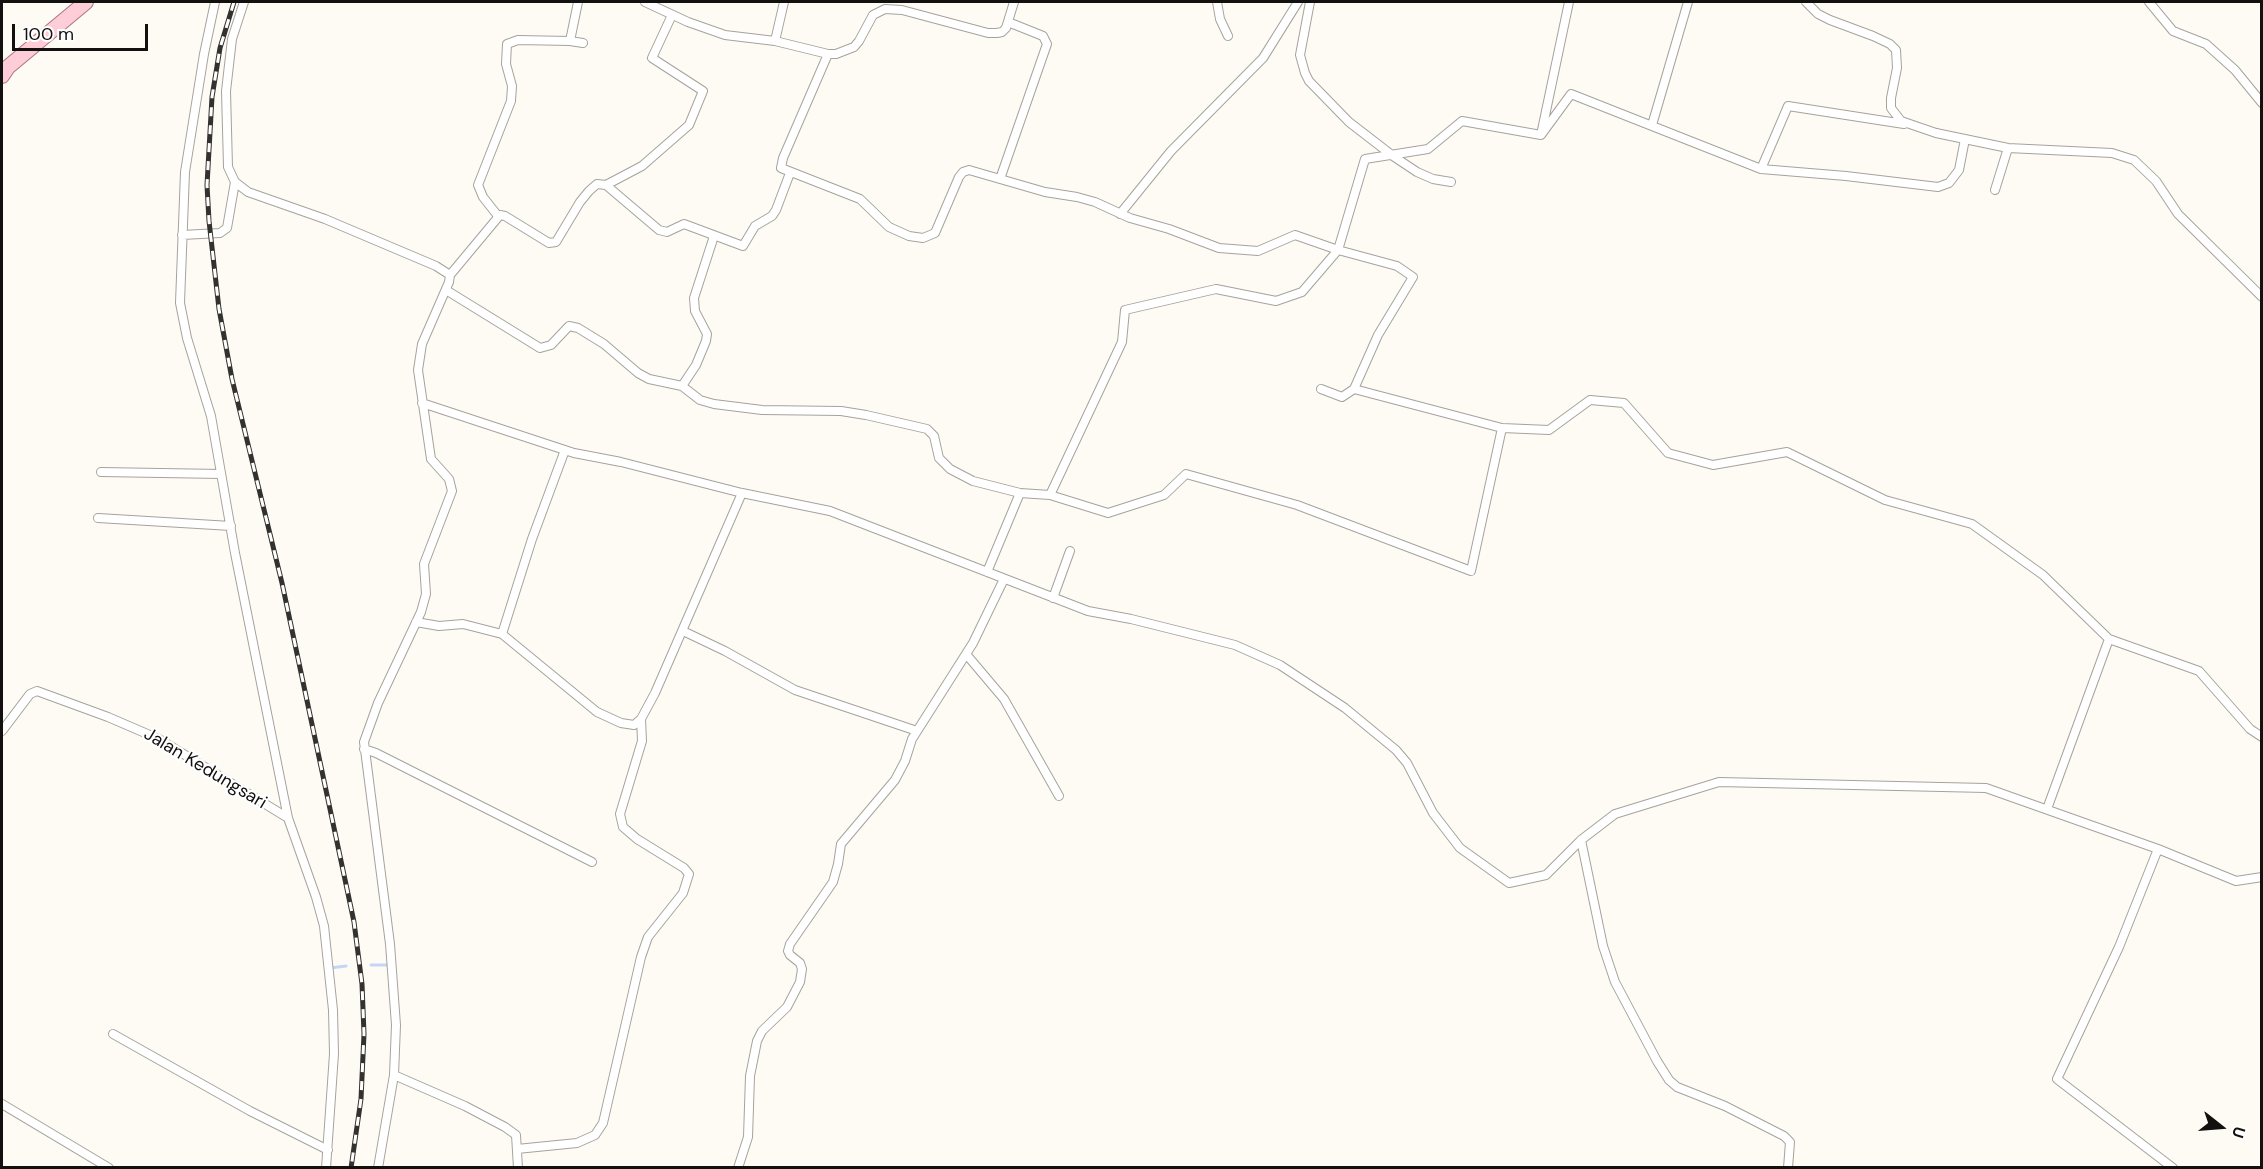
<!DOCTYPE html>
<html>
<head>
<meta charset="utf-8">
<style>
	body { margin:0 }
	#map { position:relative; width:2263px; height:1169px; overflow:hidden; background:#fefbf4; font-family:"DM Sans",sans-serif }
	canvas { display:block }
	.frame { position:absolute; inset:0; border:3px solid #12110f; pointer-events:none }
	.north { position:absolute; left:2191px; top:1097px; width:60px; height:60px; -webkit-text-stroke:4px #fff; paint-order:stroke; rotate:107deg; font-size:16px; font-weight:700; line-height:24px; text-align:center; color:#12110f }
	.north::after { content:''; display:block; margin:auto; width:21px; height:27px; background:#12110f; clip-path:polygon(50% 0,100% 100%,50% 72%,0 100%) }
	.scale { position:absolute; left:12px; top:24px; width:136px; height:27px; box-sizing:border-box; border:3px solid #12110f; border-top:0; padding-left:8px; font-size:18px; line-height:21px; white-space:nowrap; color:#12110f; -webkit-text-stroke:4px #fff; paint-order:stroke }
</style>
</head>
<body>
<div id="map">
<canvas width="2263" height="1169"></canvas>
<div class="frame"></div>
<div class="north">U</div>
<div class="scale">100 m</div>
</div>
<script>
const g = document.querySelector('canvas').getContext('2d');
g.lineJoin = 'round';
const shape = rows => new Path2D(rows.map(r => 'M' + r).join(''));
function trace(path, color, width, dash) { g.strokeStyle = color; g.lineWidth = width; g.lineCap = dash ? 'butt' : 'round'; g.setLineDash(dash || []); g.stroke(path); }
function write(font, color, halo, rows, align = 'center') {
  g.font = font + ' "DM Sans",sans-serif'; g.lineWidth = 4.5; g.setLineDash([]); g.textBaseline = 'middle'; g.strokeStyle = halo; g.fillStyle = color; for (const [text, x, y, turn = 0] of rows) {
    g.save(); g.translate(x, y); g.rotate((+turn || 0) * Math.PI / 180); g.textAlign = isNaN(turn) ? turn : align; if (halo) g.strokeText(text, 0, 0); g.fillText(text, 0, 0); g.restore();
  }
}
trace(shape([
	[371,965,390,965],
	[330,968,346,966]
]), '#c4d5f7', 3);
const street = shape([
	[215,2,204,54,185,172,180,303,187,338,211,416,235,553,288,818,316,897,324,926,333,1010,334,1054,326,1168],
	[645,2,688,22,725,35,775,41,828,54,836,54,854,47,859,41,873,15,885,9,902,10,988,33,997,33,1002,32,1006,28,1014,2],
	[1217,2,1220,19,1228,36],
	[1310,2,1300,55,1305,73,1309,81,1349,122,1393,156,1417,172,1433,179,1451,182],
	[1806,2,1818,14,1830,20,1873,36,1890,44,1896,50,1897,68,1891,98,1891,108,1901,121,1936,133,2008,148,2112,153,2134,160,2156,181,2178,214,2262,297],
	[2149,2,2173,31,2206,44,2235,70,2262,103],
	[570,41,583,43],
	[775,41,784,2],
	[828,54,783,158,781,168,860,199,889,227,909,236,923,238,935,233,959,177,963,172,969,170,1045,192,1077,197,1095,202,1130,218,1169,229,1219,248,1258,251,1295,235,1338,250,1365,159,1428,149,1462,121,1541,135,1571,94,1761,169,1846,176,1938,187,1949,183,1959,170,1965,139],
	[1652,125,1688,2],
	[1542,130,1569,2],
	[1761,169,1788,106,1904,124],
	[1000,179,1047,44,1043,36,1008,22],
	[235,182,248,192,325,219,436,266,450,275,449,282,422,344,418,370,431,459,449,479,452,491,424,564,426,594,421,612,378,703,364,742,390,944,396,1025,394,1075,378,1168],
	[606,185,659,230,667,232,684,224,743,246,755,226,772,216,776,210,790,173],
	[1995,190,2008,148],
	[1120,214,1171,151,1263,58,1298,2],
	[498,216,483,197,478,185,511,101,512,86,506,64,507,44,518,40,570,41,578,2],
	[182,235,220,233,227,228,235,182,228,167,226,91,232,39,244,2],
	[450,275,500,215,505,216,549,243,556,242,580,202,589,191,597,184,606,185,642,166,689,125,703,91,652,58,672,15],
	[446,290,540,348,551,345,569,326,578,328,604,344,638,373,649,379,682,386,700,400,714,404,762,410,841,411,866,415,927,429,934,436,939,458,950,469,973,481,1020,493,987,572],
	[682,386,696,365,706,341,707,334,695,311,694,298,714,236],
	[422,403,574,453,621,462,742,493,830,511,1088,611,1131,619,1235,645,1280,665,1345,708,1396,750,1407,763,1433,813,1460,848,1509,883,1546,875,1581,840,1615,814,1719,782,1986,788,2158,849,2236,881,2262,877],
	[1502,428,1549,430,1590,400,1624,403,1668,453,1713,465,1787,452,1885,500,1972,524,2043,575,2109,639,2199,671,2250,729,2262,737],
	[101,472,221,474],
	[1020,493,1050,495,1122,342,1125,310,1216,289,1276,301,1302,292,1338,250,1397,266,1413,277,1378,335,1354,389,1342,397,1321,389],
	[1050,495,1108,513,1164,495,1186,474,1297,505,1471,571,1502,428,1354,389],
	[98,518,231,526],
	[1053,598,1070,551],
	[416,622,439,626,463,624,502,634,597,712,621,723,634,725,641,719,655,693,742,493],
	[683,631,725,651,795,690,917,731],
	[502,634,532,539,565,450],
	[966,654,1004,699,1059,796],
	[2,731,30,694,37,691,108,717,159,739,288,818],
	[364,749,376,753,592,862],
	[2047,809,2109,639],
	[1581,840,1603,946,1615,982,1657,1061,1669,1080,1677,1087,1725,1106,1784,1136,1790,1142,1788,1168],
	[2158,849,2119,947,2057,1079,2173,1168],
	[113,1034,250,1111,328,1150],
	[394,1075,465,1106,505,1127,516,1135,518,1168],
	[2,1104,109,1168],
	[517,1149,577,1143,595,1135,603,1123,641,957,648,937,683,893,689,874,684,868,637,839,623,827,620,814,642,741,641,719],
	[738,1168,748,1137,750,1076,757,1041,762,1031,787,1007,800,982,802,969,800,963,790,955,788,951,790,944,833,882,838,864,841,844,895,780,905,761,912,739,973,643,1004,579]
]);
const primary = shape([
	[2,76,8,67,86,2]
]);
trace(street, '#a6a39d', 10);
trace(primary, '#ab7580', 16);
trace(street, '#fff', 8);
trace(primary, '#fecdd7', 14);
const rail = shape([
	[234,2,220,48,212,97,207,185,209,221,219,309,232,379,282,583,354,922,362,984,364,1034,361,1099,351,1168]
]);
trace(rail, '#33322f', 5);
trace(rail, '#fff', 3, [9]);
write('18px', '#12110f', '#fff', [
	["Jalan Kedungsari",205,769,31]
]);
</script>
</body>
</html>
